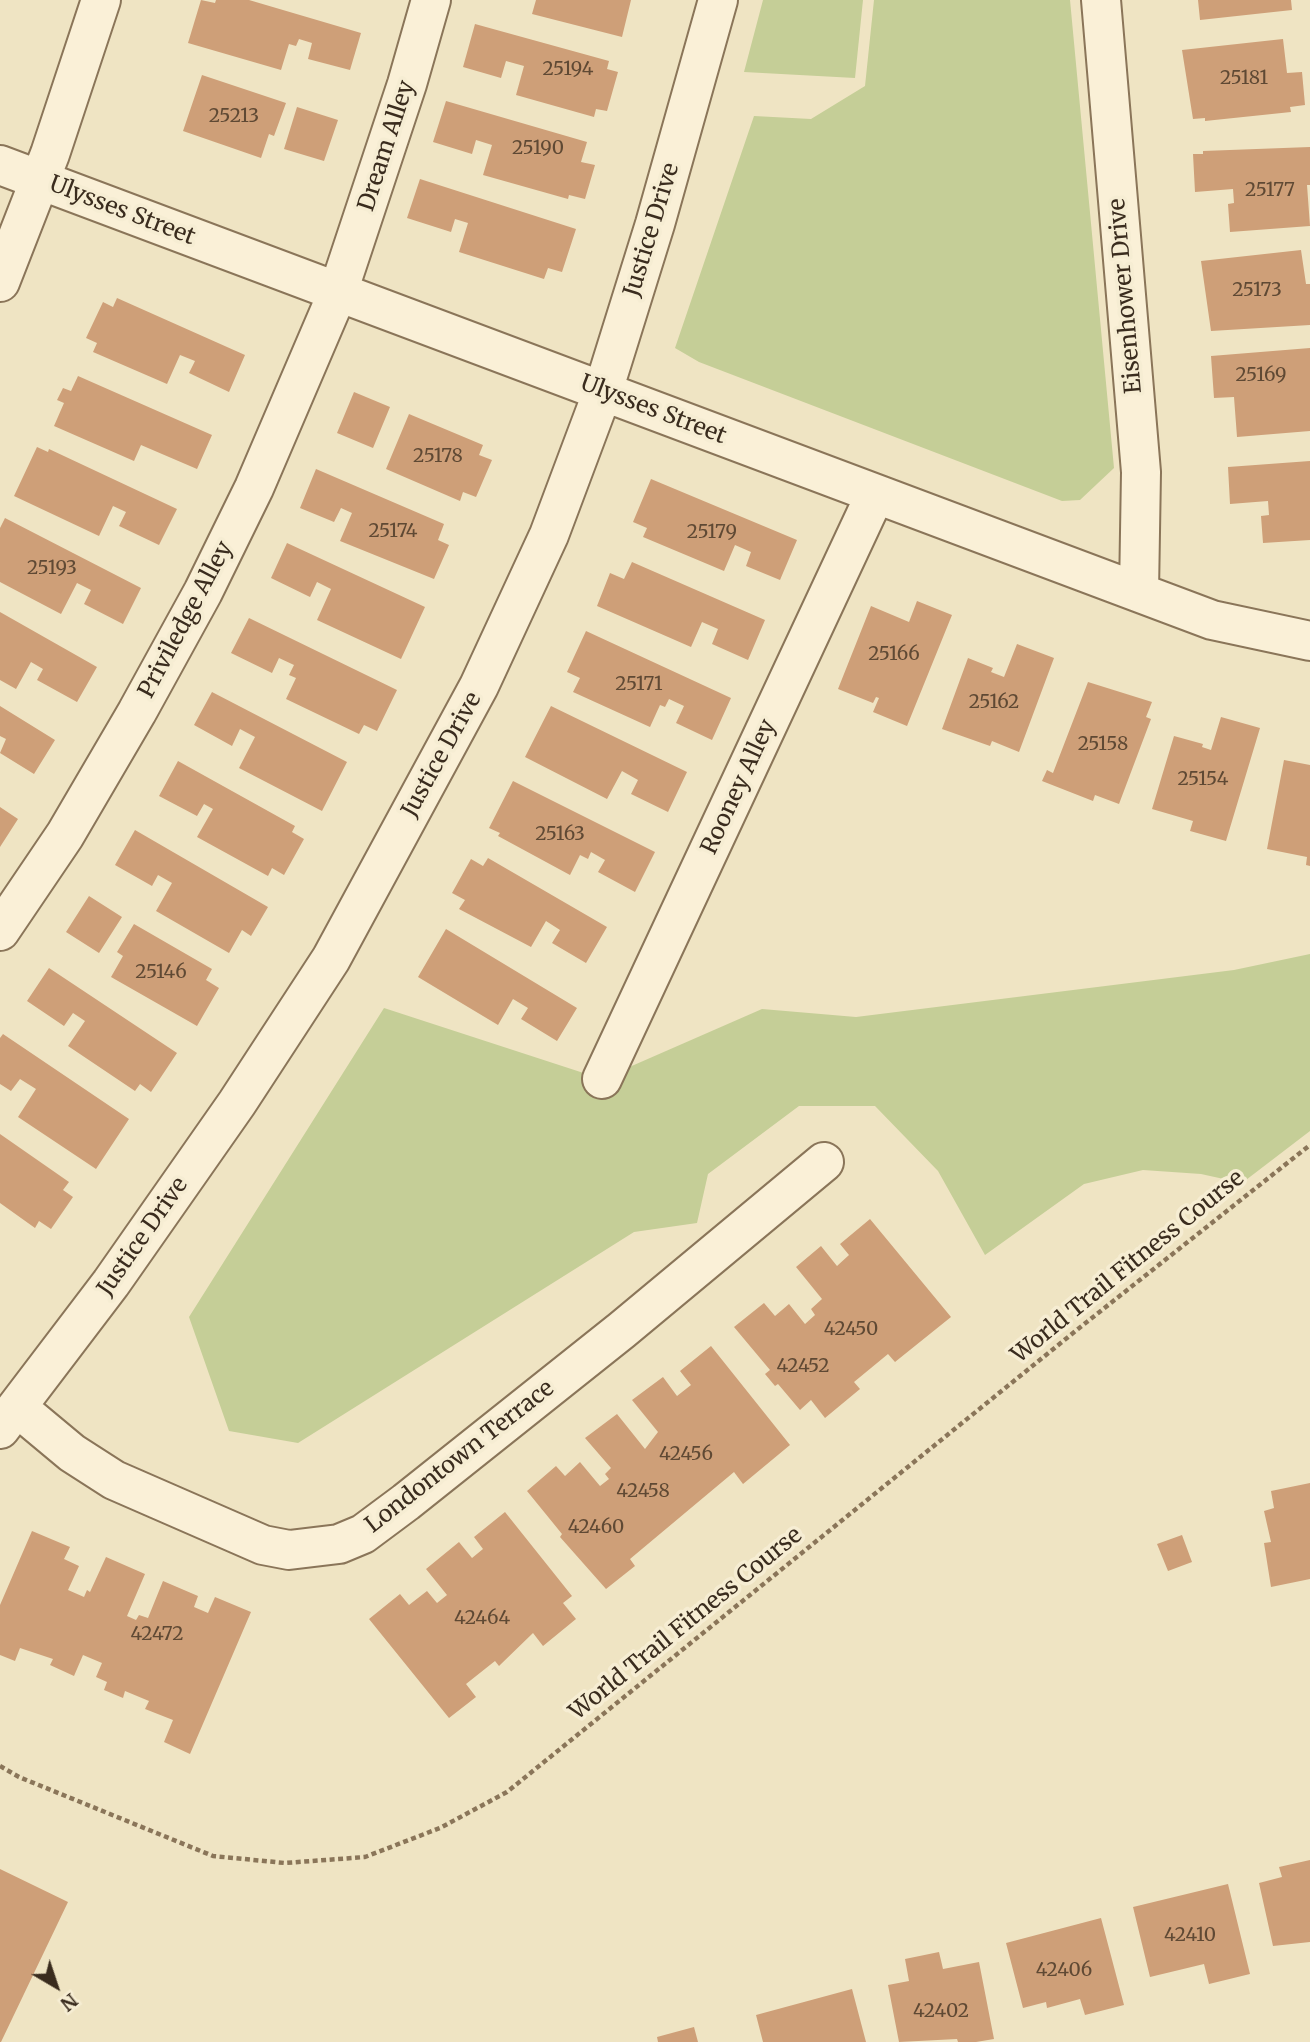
<!DOCTYPE html>
<html>
<head>
<meta charset="utf-8">
<style>
	body { margin:0 }
	#map { position:relative; width:1310px; height:2042px; overflow:hidden; background:#efe4c3; font-family:Merriweather,serif }
	canvas { display:block }
	.north { position:absolute; left:21px; top:1951px; width:70px; height:70px; -webkit-text-stroke:5px #f6edd3; paint-order:stroke; rotate:141deg; font-size:19px; font-weight:700; line-height:28px; text-align:center; color:#3a2c1e }
	.north::after { content:''; display:block; margin:auto; width:24px; height:32px; background:#3a2c1e; clip-path:polygon(50% 0,100% 100%,50% 72%,0 100%) }
</style>
</head>
<body>
<div id="map">
<canvas width="1310" height="2042"></canvas>
<div class="north">N</div>
</div>
<script>
const g = document.querySelector('canvas').getContext('2d');
g.lineJoin = 'round';
function fillPath(path, color) { g.fillStyle = color; g.fill(path, 'evenodd'); }
const shape = rows => new Path2D(rows.map(r => 'M' + r).join(''));
function trace(path, color, width, dash) { g.strokeStyle = color; g.lineWidth = width; g.lineCap = dash ? 'butt' : 'round'; g.setLineDash(dash || []); g.stroke(path); }
function write(font, color, halo, rows, align = 'center') {
  g.font = font + ' Merriweather,serif'; g.lineWidth = 7; g.setLineDash([]); g.textBaseline = 'middle'; g.strokeStyle = halo; g.fillStyle = color; for (const [text, x, y, turn = 0] of rows) {
    g.save(); g.translate(x, y); g.rotate((+turn || 0) * Math.PI / 180); g.textAlign = isNaN(turn) ? turn : align; if (halo) g.strokeText(text, 0, 0); g.fillText(text, 0, 0); g.restore();
  }
}
fillPath(shape([
	[763,0,863,0,855,78,744,72],
	[874,0,1070,0,1114,468,1080,500,1062,501,699,362,675,348,754,116,811,119,865,86],
	[1310,954,1310,1131,1242,1183,1201,1174,1143,1170,1084,1184,985,1255,938,1171,875,1106,799,1106,708,1174,697,1223,634,1232,298,1443,229,1431,189,1317,384,1008,602,1079,762,1009,856,1017,1234,970]
]), '#c5ce97');
fillPath(shape([
	[201,0,215,3,216,0,249,0,361,33,350,70,308,59,312,43,299,39,296,46,289,44,281,70,188,43],
	[536,0,631,0,622,37,532,14],
	[1198,0,1291,0,1292,10,1200,20],
	[475,24,609,61,607,69,618,72,607,111,596,109,594,117,516,95,524,66,506,61,501,78,463,67],
	[1283,39,1287,73,1302,72,1305,105,1290,107,1291,112,1205,121,1205,118,1193,119,1182,50],
	[202,75,286,103,274,136,269,134,261,158,183,131],
	[446,101,587,142,581,162,595,165,585,199,569,195,568,199,483,175,492,145,476,140,472,154,433,142],
	[297,107,338,120,324,161,284,149],
	[1310,147,1310,185,1307,185,1310,226,1230,232,1228,204,1234,203,1233,189,1195,192,1193,154,1203,154,1203,151],
	[420,179,576,229,562,272,548,268,544,279,459,252,468,223,455,219,451,232,407,218],
	[1301,250,1306,284,1310,284,1310,325,1211,331,1201,261],
	[117,298,245,355,229,392,189,373,195,361,180,355,167,384,93,352,97,343,86,338,103,302,113,307],
	[1310,348,1310,431,1237,437,1234,397,1214,398,1211,356],
	[78,376,212,435,197,469,141,445,134,461,54,426,64,403,57,400,63,388,71,391],
	[354,392,390,407,373,448,337,433],
	[409,414,483,445,479,455,492,460,476,497,463,492,460,501,386,469],
	[37,447,48,452,49,449,177,509,159,545,119,526,126,512,113,506,99,536,14,496],
	[1310,461,1310,540,1263,543,1261,516,1269,515,1268,501,1230,504,1228,467],
	[316,469,444,524,438,540,449,545,434,579,340,541,352,513,341,508,334,522,300,508],
	[651,479,797,540,780,580,746,566,751,552,735,545,724,571,643,537,647,528,633,522],
	[5,518,141,588,123,624,84,604,91,590,77,583,61,614,0,582,0,528],
	[287,543,425,607,401,659,317,620,331,589,317,582,310,597,271,578],
	[632,562,765,620,748,660,712,644,718,629,702,622,691,647,597,606,610,573,624,579],
	[917,601,952,615,907,726,873,712,879,698,876,697,873,703,838,689,871,606,909,622],
	[0,612,97,667,77,702,37,680,43,669,31,662,16,689,0,680],
	[249,618,397,690,377,731,364,725,359,734,286,699,296,678,289,675,294,665,279,658,272,673,231,653],
	[586,631,731,698,712,740,676,723,684,706,669,699,665,707,660,705,650,727,573,692,580,678,567,672],
	[1017,644,1054,658,1019,752,992,741,990,746,942,729,968,658,993,668,991,672,1004,677],
	[1088,682,1152,702,1146,717,1151,719,1119,804,1095,795,1093,801,1042,781,1047,770,1053,773],
	[212,692,347,762,322,811,239,768,255,737,240,729,232,746,194,725],
	[0,706,55,740,34,774,0,753,6,739,0,736],
	[551,706,687,772,668,812,631,794,638,780,622,771,607,799,525,757],
	[1221,717,1260,728,1226,841,1190,831,1193,821,1152,809,1174,736,1203,744,1202,747,1211,750],
	[1284,760,1310,765,1310,866,1306,865,1307,857,1267,849],
	[178,761,295,826,292,832,304,839,284,875,272,868,268,876,197,837,213,809,204,804,197,816,159,796],
	[513,781,655,852,635,892,598,872,605,860,591,852,588,859,580,855,570,875,498,836,500,833,489,828],
	[0,807,18,819,0,847],
	[135,830,268,907,251,936,242,930,229,953,156,911,172,883,158,875,152,886,115,865],
	[488,858,607,927,586,963,552,943,560,930,546,921,531,947,459,909,465,900,452,893,471,859,483,866],
	[89,896,122,917,99,953,66,932],
	[134,924,212,969,206,980,219,988,197,1026,111,977,123,956,117,952],
	[446,929,577,1008,557,1041,521,1019,528,1008,513,999,498,1025,418,977],
	[49,968,177,1053,151,1092,140,1084,135,1091,68,1046,85,1021,73,1013,64,1026,27,1001],
	[3,1034,129,1119,96,1169,18,1117,36,1089,20,1079,11,1091,0,1084,0,1038],
	[0,1134,69,1182,63,1190,73,1197,51,1229,39,1221,35,1228,0,1203],
	[870,1219,951,1317,895,1362,888,1354,854,1382,860,1389,825,1418,811,1400,800,1410,778,1384,775,1386,765,1374,770,1370,734,1327,764,1303,775,1316,789,1304,805,1324,815,1315,811,1309,822,1299,796,1267,821,1246,837,1266,849,1255,840,1244],
	[711,1346,790,1445,743,1484,734,1472,630,1559,635,1566,606,1589,560,1537,562,1534,527,1491,556,1466,565,1476,580,1462,600,1486,609,1479,605,1474,611,1468,585,1438,617,1414,645,1449,658,1432,632,1400,663,1377,677,1396,691,1385,680,1371],
	[1310,1483,1310,1579,1271,1587,1264,1543,1271,1542,1264,1511,1274,1508,1271,1491],
	[505,1512,572,1596,563,1603,576,1619,543,1646,533,1633,499,1666,495,1661,466,1684,476,1697,449,1718,369,1619,400,1594,409,1605,427,1591,437,1603,447,1595,426,1569,459,1542,472,1558,483,1549,474,1537],
	[32,1531,70,1547,64,1559,79,1566,68,1590,84,1597,87,1590,90,1592,106,1557,145,1574,127,1616,136,1620,139,1615,148,1618,163,1581,198,1596,194,1607,208,1613,215,1597,251,1612,190,1754,164,1742,173,1720,145,1709,149,1701,125,1691,123,1698,104,1690,107,1682,96,1677,102,1663,83,1655,74,1676,50,1665,53,1659,20,1648,15,1661,0,1655,0,1605],
	[1182,1535,1192,1562,1168,1571,1157,1544],
	[1310,1860,1310,1942,1273,1946,1259,1883,1282,1877,1279,1867],
	[0,1869,68,1902,1,2042,0,2042],
	[1228,1884,1250,1974,1209,1984,1204,1964,1150,1977,1133,1907],
	[1101,1918,1124,2005,1085,2015,1080,1999,1047,2008,1046,2002,1023,2008,1006,1943],
	[939,1952,943,1969,979,1962,994,2039,976,2042,958,2042,957,2039,899,2042,888,1985,909,1981,905,1959],
	[852,1989,866,2042,763,2042,756,2015],
	[694,2027,698,2042,658,2042,657,2037]
]), '#ce9f78');
const minor = shape([
	[1101,0,1141,472,1139,592],
	[0,165,1212,620,1310,641],
	[0,282,50,154,101,0],
	[0,931,65,835,137,712,203,592,254,488,338,292,407,84,431,0],
	[602,1079,875,495],
	[18,1408,72,1453,114,1480,263,1545,289,1550,339,1544,363,1534,406,1502,622,1330,824,1162],
	[0,1429,111,1283,237,1103,331,959,479,686,549,535,603,391,655,224,718,0]
]);
trace(minor, '#8a7559', 42);
trace(shape([
	[0,1766,19,1777,213,1856,285,1863,365,1857,440,1828,507,1792,1078,1329,1310,1145]
]), '#8a7559', 4.5, [5, 3.5]);
trace(minor, '#faf0d7', 38);
write('19px', '#5f4934', null, [
	["25194",568,70],
	["25181",1244,79],
	["25213",234,117],
	["25190",538,149],
	["25177",1270,191],
	["25173",1257,291],
	["25169",1261,376],
	["25178",438,457],
	["25174",393,532],
	["25179",712,533],
	["25193",52,569],
	["25166",894,655],
	["25171",639,685],
	["25162",994,703],
	["25158",1103,745],
	["25154",1203,780],
	["25163",560,835],
	["25146",161,973],
	["42450",851,1330],
	["42452",803,1367],
	["42456",686,1455],
	["42458",643,1492],
	["42460",596,1528],
	["42464",482,1619],
	["42472",157,1635],
	["42410",1190,1936],
	["42406",1064,1971],
	["42402",941,2012]
]);
write('23px', '#3a2c1e', '#f6edd3', [
	["Dream Alley",387,146,-72],
	["Ulysses Street",122,211,21],
	["Justice Drive",652,230,-73],
	["Eisenhower Drive",1126,296,-95],
	["Ulysses Street",653,410,21],
	["Priviledge Alley",186,620,-62],
	["Justice Drive",442,755,-61],
	["Rooney Alley",739,787,-65],
	["Justice Drive",143,1237,-55],
	["World Trail Fitness Course",1128,1267,-39],
	["Londontown Terrace",460,1457,-38],
	["World Trail Fitness Course",686,1624,-39]
]);
</script>
</body>
</html>
